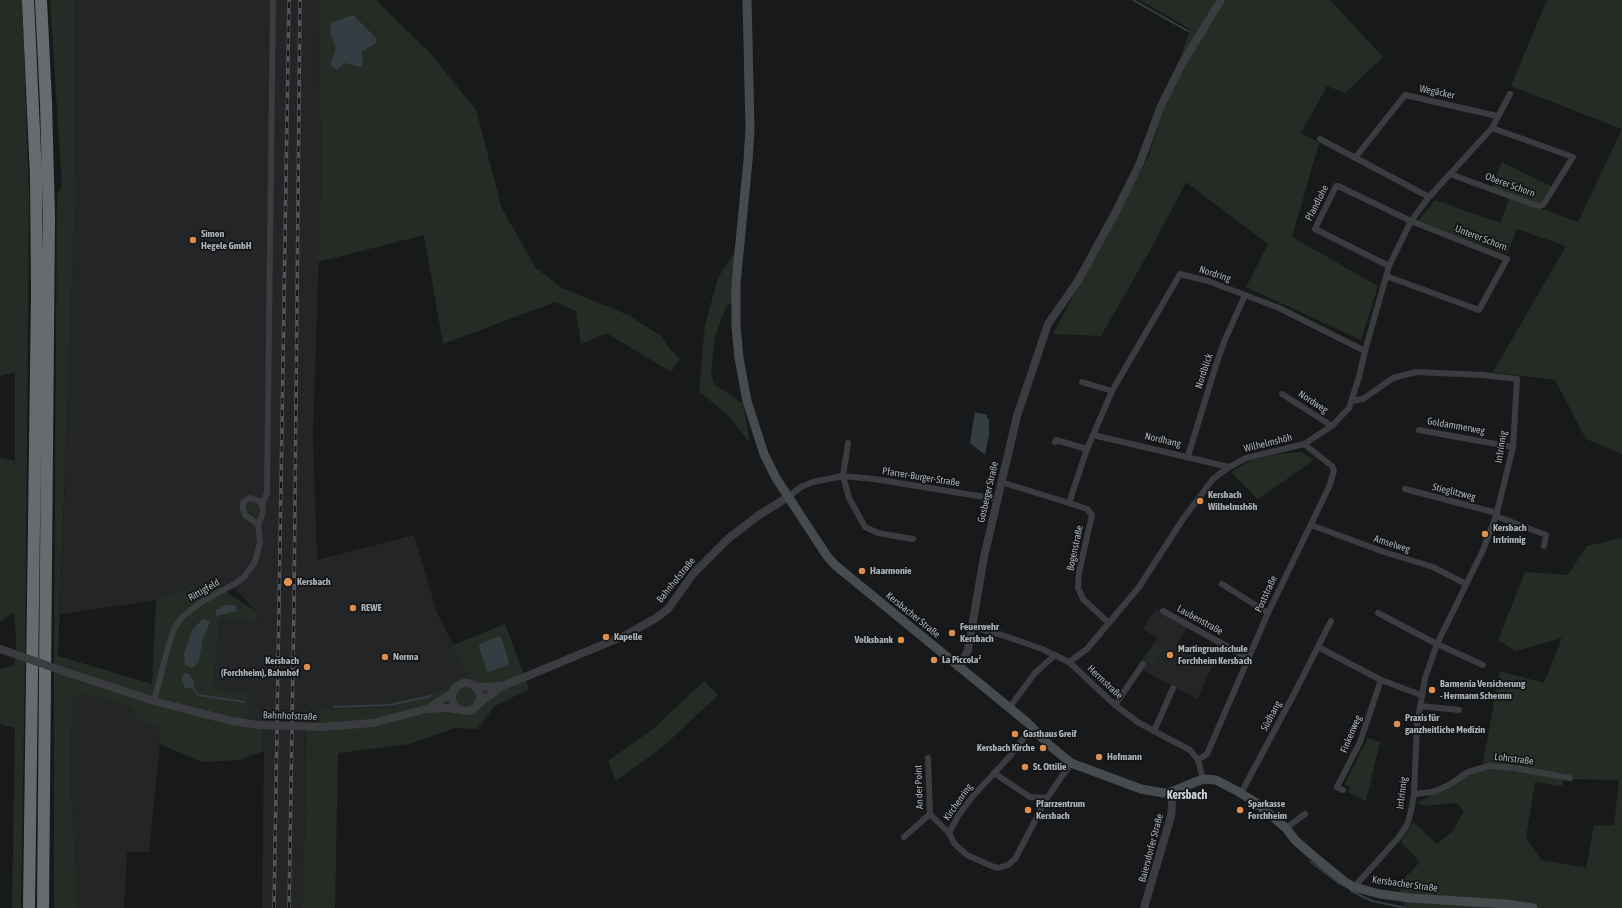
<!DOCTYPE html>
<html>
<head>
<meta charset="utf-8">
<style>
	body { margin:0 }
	canvas { display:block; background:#18191a }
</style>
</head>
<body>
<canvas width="1622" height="908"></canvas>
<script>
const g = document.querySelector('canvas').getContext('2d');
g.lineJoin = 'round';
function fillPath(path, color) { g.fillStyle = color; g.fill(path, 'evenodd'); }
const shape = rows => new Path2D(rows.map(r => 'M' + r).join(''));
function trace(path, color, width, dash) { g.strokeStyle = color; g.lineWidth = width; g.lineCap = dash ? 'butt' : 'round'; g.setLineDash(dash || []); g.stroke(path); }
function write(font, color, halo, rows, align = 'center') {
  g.font = font + ' "Asap Condensed",sans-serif'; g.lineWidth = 3.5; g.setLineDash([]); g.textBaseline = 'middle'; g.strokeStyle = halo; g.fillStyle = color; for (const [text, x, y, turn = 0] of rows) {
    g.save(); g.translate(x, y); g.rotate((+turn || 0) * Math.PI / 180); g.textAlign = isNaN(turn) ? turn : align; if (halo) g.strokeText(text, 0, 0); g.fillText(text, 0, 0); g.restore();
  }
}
fillPath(shape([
	[74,0,319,0,321,186,313,435,317,560,414,535,437,613,470,677,452,682,447,688,390,707,306,710,305,725,306,785,302,908,262,908,264,751,262,731,247,722,213,690,220,619,256,622,257,612,235,589,60,614,75,203],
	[1156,608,1187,626,1177,645,1213,665,1197,699,1137,667,1157,638,1143,629],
	[82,693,131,707,138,721,158,726,160,744,149,852,127,852,124,908,78,908,71,786,72,701]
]), '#242527');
fillPath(shape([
	[0,0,22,0,29,194,25,656,21,908,12,908,15,728,0,724,0,669,13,666,17,655,14,612,0,622,0,458,15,461,15,372,0,376],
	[50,0,74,0,75,203,58,656,152,684,156,600,212,581,218,581,229,594,257,612,256,622,220,619,213,690,249,694,247,722,262,730,264,751,239,760,202,762,160,744,158,726,138,721,131,707,82,693,72,701,71,786,78,908,54,908,54,655,57,194,62,186],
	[319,0,376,0,431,54,476,110,502,209,536,268,562,288,628,315,661,336,670,349,680,359,671,372,606,333,581,344,576,311,555,302,443,344,424,235,318,262,321,186],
	[1140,0,1330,0,1383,57,1345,93,1327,86,1301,133,1319,143,1292,237,1378,286,1361,340,1246,287,1268,244,1186,182,1153,245,1101,336,1053,334,1148,158,1190,29],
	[1547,0,1622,0,1622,454,1586,439,1555,380,1493,372,1566,246,1517,229,1507,254,1418,221,1435,200,1500,223,1511,194,1492,187,1502,162,1551,186,1537,207,1578,222,1622,129,1511,86],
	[736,250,732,303,726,307,715,337,711,372,714,384,743,404,750,443,726,413,699,392,705,325,718,278],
	[1302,452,1314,460,1258,499,1231,472,1252,460,1280,454],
	[252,502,257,505,258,513,255,517,252,516,247,508,250,503],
	[1622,538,1622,908,1405,908,1398,885,1420,862,1401,842,1413,822,1437,844,1452,832,1464,811,1457,803,1423,806,1417,802,1449,787,1468,773,1482,767,1500,671,1544,683,1562,638,1516,651,1498,640,1525,572,1568,575,1587,546],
	[1564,779,1619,780,1614,825,1594,826,1586,868,1541,860,1526,838,1535,782,1562,786],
	[505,624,529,689,495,706,477,729,454,728,410,744,338,753,335,908,302,908,306,785,306,710,390,707,447,688,452,682,469,676,453,645],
	[1154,644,1163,650,1153,666,1144,659],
	[704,681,718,695,665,745,616,781,608,761,653,729],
	[1368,738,1380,742,1366,801,1348,792,1350,788,1345,784]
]), '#252c25');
fillPath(shape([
	[353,15,376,38,376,43,361,52,363,64,360,67,345,63,337,70,330,65,336,48,330,33,331,23],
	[975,412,987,415,987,418,989,419,989,434,985,455,970,443],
	[225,605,235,605,237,611,216,616,216,610],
	[203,619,210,622,202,641,199,662,192,668,185,665,184,654,192,630],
	[498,636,501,637,509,662,507,665,489,672,487,671,479,647,480,644],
	[184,673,188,673,194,682,193,688,185,688,181,679]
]), '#343e42');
trace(shape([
	[1133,0,1188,31],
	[193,688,198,695,245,702],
	[334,707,389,705,431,696],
	[1311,862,1340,884],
	[1351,891,1372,901,1406,908]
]), '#343e42', 2);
trace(shape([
	[1320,139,1429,197],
	[1355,158,1405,95,1497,116],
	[1450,174,1529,203,1539,206,1543,205,1573,157,1492,128],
	[1386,276,1479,310,1507,259,1411,221,1338,186,1336,186,1315,229,1389,266],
	[1082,382,1112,391],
	[1282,394,1332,426],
	[1352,401,1363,399,1393,378,1416,372,1483,375,1517,379,1513,447,1496,516,1483,550,1437,644,1425,678,1417,725,1414,794,1411,811,1407,825,1399,837,1354,887],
	[1419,430,1513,447],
	[1093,435,1229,467],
	[1055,442,1056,440,1087,449],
	[848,443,843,476,849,498,865,527,878,533,913,539],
	[1188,456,1216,365,1224,342,1245,295],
	[1001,482,1069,503,1087,449,1112,391,1180,274,1208,281,1279,308,1365,351],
	[1405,489,1497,513],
	[788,497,801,487,813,482,843,476,874,479,997,499],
	[1069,503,1087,509,1092,515,1079,572,1078,588,1083,599,1109,623],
	[262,505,267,493,273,0],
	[1496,516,1546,535,1544,546],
	[1311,525,1384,552,1433,567,1466,584],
	[1222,584,1268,613],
	[1163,611,1248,658],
	[1378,613,1437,644,1483,665],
	[972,627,1002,635,1042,649,1069,662,1115,705,1139,723,1190,750,1198,760,1203,779],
	[1318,647,1381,680,1421,695],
	[1069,662,1087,649,1139,587,1183,519,1213,479,1229,467,1246,458,1304,444,1332,426,1349,408,1359,377,1365,351,1389,266,1411,221,1429,197,1492,128,1510,94],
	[154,701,170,640,174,629,181,618,200,603,236,583,244,577,255,562,260,542,258,524,261,518,263,511,262,505,259,501,250,498,243,502,243,509,245,515,258,524],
	[1115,705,1143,664],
	[1420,706,1459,710],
	[1009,708,1035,673,1055,655],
	[1032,727,1011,755,973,796,958,816,949,833,954,843,960,849,967,855,994,867,998,868,1008,865,1015,859,1047,798,1071,763],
	[1154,731,1173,688],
	[928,758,930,814,949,833],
	[1198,760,1207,754,1268,613,1329,487,1334,471,1332,466,1304,444],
	[994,773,1030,797,1047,798],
	[1343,790,1337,787,1360,742,1381,680],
	[1241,793,1294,694,1331,621],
	[1414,794,1433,792,1449,785,1468,772,1489,766,1514,768,1570,778],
	[1286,828,1305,814],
	[904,837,930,814]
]), '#3a3c3f', 6);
trace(shape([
	[0,649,9,652],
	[959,667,968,650,984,557,1017,416,1048,324,1078,281,1114,215,1140,163,1161,106,1183,62,1221,0],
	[63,671,154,701,185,709,232,721,259,725],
	'452 697a14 14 0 1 1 28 0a14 14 0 1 1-28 0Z',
	[476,687,502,686,525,677,626,635,656,618,668,609,693,574,729,538,759,515,788,497],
	[478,704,502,686],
	[429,708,452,693],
	[322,727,373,723,426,709,448,708,460,710],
	[1144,908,1171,816,1172,804,1171,792]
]), '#3a3c3f', 8);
trace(shape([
	[747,0,750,128,748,161,736,283,736,326,739,358,747,401,764,454,776,478,827,556,835,565,1028,723,1048,744,1071,763,1141,789,1164,793,1171,792,1203,779,1216,780,1237,791,1255,802,1286,828,1295,840,1311,854,1345,882,1354,887,1380,894,1410,898,1506,904,1533,908]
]), '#484b4e', 9);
trace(shape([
	[28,0,36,176,37,294,29,908],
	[41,0,46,103,49,217,43,908]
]), '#666b6f', 12);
const rail = shape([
	[274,908,289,0],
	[289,908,294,604,300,0]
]);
trace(rail, '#535659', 3.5);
trace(rail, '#131415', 2, [6]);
trace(shape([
	[9,652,63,671],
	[259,725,322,727]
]), '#3a3c3f', 8);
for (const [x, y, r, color] of [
	[193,240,4,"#dc8f4e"],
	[1200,501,4,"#dc8f4e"],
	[1485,534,4,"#dc8f4e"],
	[862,571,4,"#dc8f4e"],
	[288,582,5,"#dc8f4e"],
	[353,608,4,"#dc8f4e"],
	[952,633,4,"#dc8f4e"],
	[606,637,4,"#dc8f4e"],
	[901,640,4,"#dc8f4e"],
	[1170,655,4,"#dc8f4e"],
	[385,657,4,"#dc8f4e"],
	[934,660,4,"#dc8f4e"],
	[307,667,4,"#dc8f4e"],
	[1432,690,4,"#dc8f4e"],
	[1397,724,4,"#dc8f4e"],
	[1015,734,4,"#dc8f4e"],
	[1043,748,4,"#dc8f4e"],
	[1099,757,4,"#dc8f4e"],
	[1025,767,4,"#dc8f4e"],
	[1028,810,4,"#dc8f4e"],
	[1240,810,4,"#dc8f4e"]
]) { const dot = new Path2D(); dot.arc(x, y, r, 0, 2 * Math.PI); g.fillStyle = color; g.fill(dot); trace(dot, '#131415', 1.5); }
write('10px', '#acb2b8', '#131415', [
	["Wegäcker",1437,92,12],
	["Oberer Schorn",1510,185,20],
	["Pfandlohe",1317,203,-63],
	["Unterer Schorn",1481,238,21],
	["Nordring",1215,274,18],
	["Nordblick",1204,371,-72],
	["Nordweg",1313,402,33],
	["Goldammerweg",1456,426,10],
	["Nordhang",1163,440,13],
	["Wilhelmshöh",1268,443,-14],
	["Irrlrinnig",1501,447,-81],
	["Pfarrer-Burger-Straße",921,477,9],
	["Gosberger Straße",988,492,-77],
	["Stieglitzweg",1454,492,14],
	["Amselweg",1392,544,18],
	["Bogenstraße",1075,548,-78],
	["Bahnhofstraße",676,580,-51],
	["Rittigfeld",204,590,-30],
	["Poststraße",1266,594,-65],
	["Kersbacher Straße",913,615,39],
	["Laubenstraße",1200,620,29],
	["Herrnstraße",1105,682,43],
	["Bahnhofstraße",290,716,2],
	["Südhang",1271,716,-62],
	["Finkenweg",1351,734,-67],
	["Lohrstraße",1514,759,7],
	["An der Point",919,787,-92],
	["Irrlrinnig",1402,793,-83],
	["Kirchenring",958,802,-55],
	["Baiersdorfer Straße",1151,848,-75],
	["Kersbacher Straße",1405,884,8]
]);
write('bold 10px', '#acb2b8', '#131415', [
	["Simon",201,234],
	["Hegele GmbH",201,246],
	["Kersbach",1208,495],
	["Wilhelmshöh",1208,507],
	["Kersbach",1493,528],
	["Irrlrinnig",1493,540],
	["Haarmonie",870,571],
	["Kersbach",297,582],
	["REWE",361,608],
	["Feuerwehr",960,627],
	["Kersbach",960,639],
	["Kapelle",614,637],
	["Volksbank",893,640,"right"],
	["Martingrundschule",1178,649],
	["Forchheim Kersbach",1178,661],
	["Norma",393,657],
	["La Piccola²",942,660],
	["Kersbach",299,661,"right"],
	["(Forchheim), Bahnhof",299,673,"right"],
	["Barmenia Versicherung",1440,684],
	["- Hermann Schemm",1440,696],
	["Praxis für",1405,718],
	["ganzheitliche Medizin",1405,730],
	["Gasthaus Greif",1023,734],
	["Kersbach Kirche",1035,748,"right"],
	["Hofmann",1107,757],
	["St. Ottilie",1033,767],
	["Pfarrzentrum",1036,804],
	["Kersbach",1036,816],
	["Sparkasse",1248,804],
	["Forchheim",1248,816]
], 'left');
write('bold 12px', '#cdd1d5', '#131415', [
	["Kersbach",1187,795]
]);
</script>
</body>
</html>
